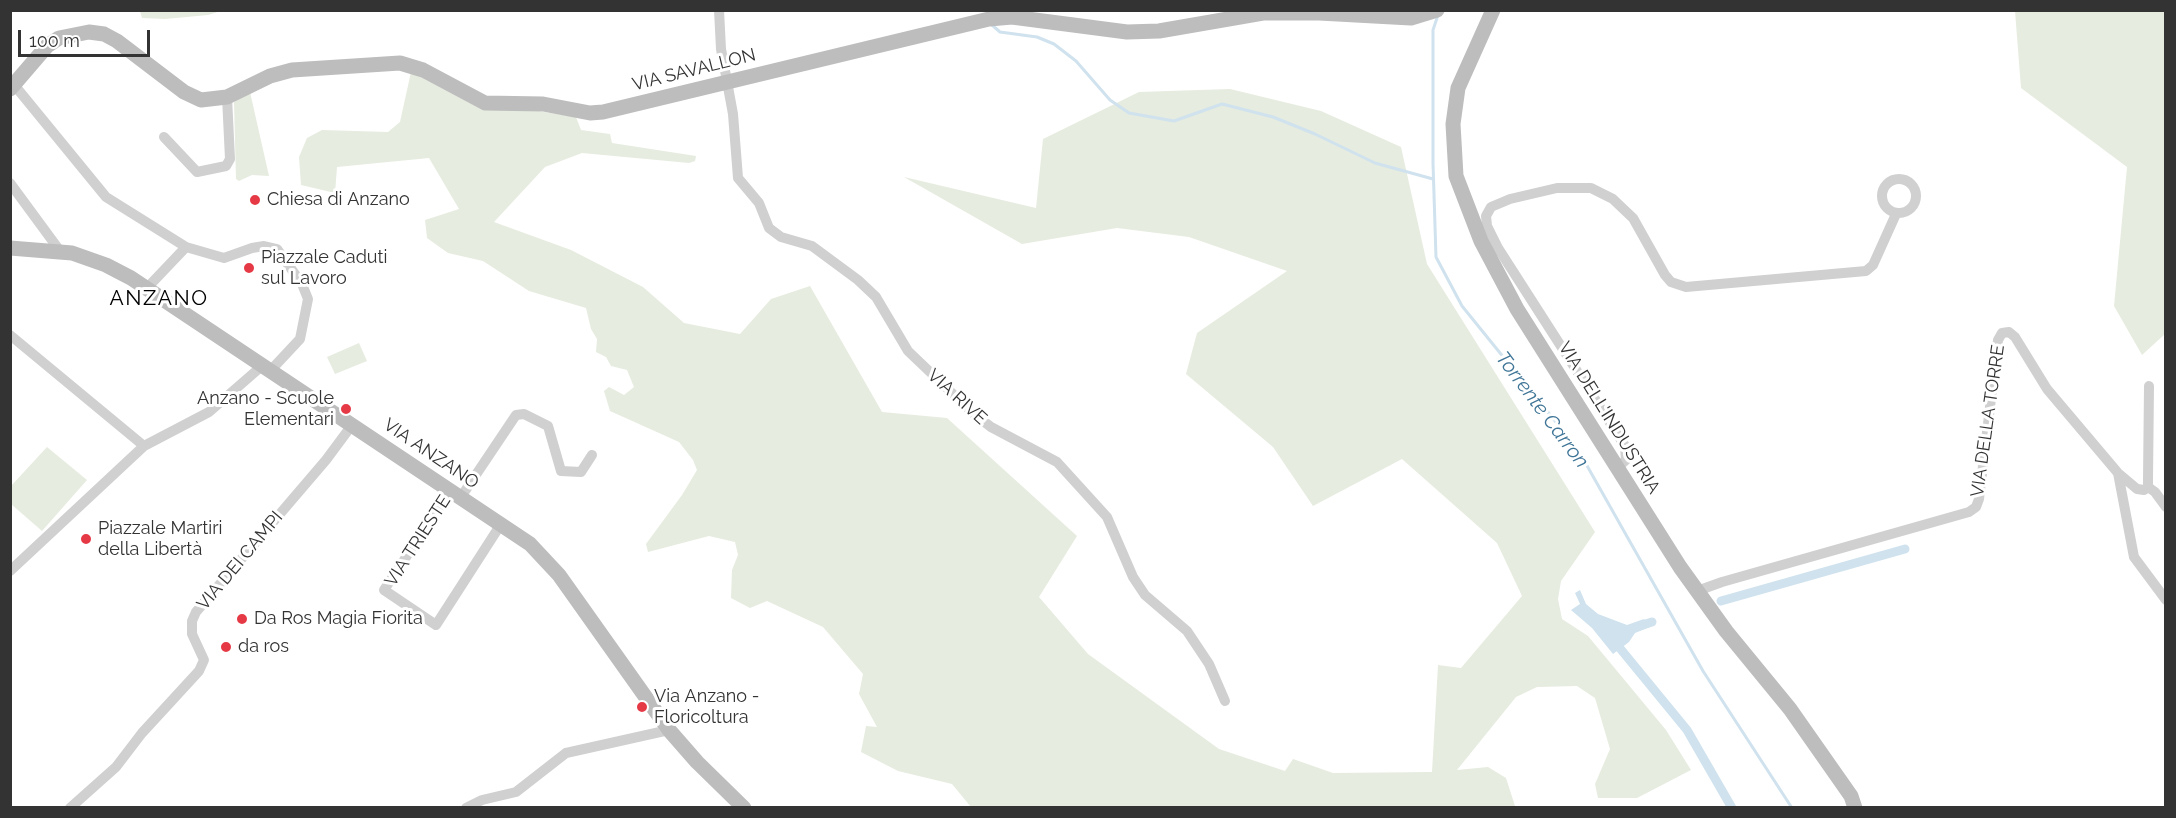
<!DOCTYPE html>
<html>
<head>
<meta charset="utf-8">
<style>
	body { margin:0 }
	#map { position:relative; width:2176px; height:818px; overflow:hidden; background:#fff; font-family:Raleway,sans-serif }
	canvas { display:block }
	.frame { position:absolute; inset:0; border:12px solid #333; pointer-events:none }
	.scale { position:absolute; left:18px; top:30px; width:132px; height:27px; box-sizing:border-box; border:3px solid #333; border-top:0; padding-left:8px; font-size:18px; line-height:21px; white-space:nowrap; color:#333; -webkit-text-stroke:4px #fff; paint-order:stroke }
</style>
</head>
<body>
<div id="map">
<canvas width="2176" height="818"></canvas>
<div class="frame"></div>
<div class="scale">100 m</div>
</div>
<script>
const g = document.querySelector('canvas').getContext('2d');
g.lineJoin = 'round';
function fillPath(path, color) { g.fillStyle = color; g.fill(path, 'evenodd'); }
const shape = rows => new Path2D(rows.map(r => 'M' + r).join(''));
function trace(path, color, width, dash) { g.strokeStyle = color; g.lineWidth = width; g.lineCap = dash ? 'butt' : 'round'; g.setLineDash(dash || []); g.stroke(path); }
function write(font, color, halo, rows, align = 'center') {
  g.font = font + ' Raleway,sans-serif'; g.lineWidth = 6; g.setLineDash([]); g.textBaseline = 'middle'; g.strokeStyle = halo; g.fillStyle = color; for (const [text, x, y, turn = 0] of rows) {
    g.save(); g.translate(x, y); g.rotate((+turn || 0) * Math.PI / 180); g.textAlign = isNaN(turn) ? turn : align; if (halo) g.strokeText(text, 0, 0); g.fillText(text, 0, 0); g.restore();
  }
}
fillPath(shape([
	[140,11,140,10,221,11,208,15,165,19,142,18],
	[2015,11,2165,11,2165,334,2142,355,2114,306,2127,167,2021,88],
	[411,72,481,109,538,111,576,117,581,130,610,134,612,143,696,156,695,161,689,163,582,153,545,167,494,222,571,250,643,287,684,323,740,334,771,299,810,286,882,412,947,418,1077,536,1039,597,1088,654,1219,749,1285,771,1293,759,1333,773,1432,772,1438,665,1461,668,1522,596,1497,543,1402,459,1313,506,1273,447,1186,374,1197,333,1287,271,1189,237,1117,228,1022,244,904,177,1036,208,1043,139,1139,92,1230,89,1321,111,1401,147,1427,264,1595,532,1561,581,1558,599,1562,619,1588,636,1666,730,1691,770,1637,798,1598,798,1595,784,1610,749,1595,698,1577,686,1537,687,1516,697,1457,770,1488,767,1506,778,1515,806,1510,807,971,807,952,784,898,771,861,752,866,726,877,727,859,694,863,674,823,627,767,601,750,608,731,598,732,570,738,555,735,542,709,536,648,552,646,544,682,495,697,470,693,460,679,442,610,411,604,391,609,387,624,395,634,387,627,370,611,366,606,357,596,352,597,339,591,329,586,308,529,291,483,261,448,253,427,238,425,220,459,209,429,158,337,167,335,193,301,185,299,157,307,138,322,130,388,132,400,122],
	[250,92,269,176,252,175,239,181,236,179,234,102],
	[359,343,367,361,335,374,327,357],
	[47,447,87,480,42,531,11,504,11,486]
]), '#e6ecdf');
fillPath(shape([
	[1580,590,1586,604,1598,614,1627,625,1644,619,1650,627,1635,633,1629,642,1613,654,1592,628,1571,610,1580,604,1575,593]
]), '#cfe2ee');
trace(shape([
	[1438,15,1433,30,1433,163,1436,257,1462,306,1577,448,1703,671,1792,808],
	[992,25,1000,32,1037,37,1054,44,1076,61,1110,100,1129,113,1174,121,1222,104,1273,117,1315,134,1375,163,1433,179]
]), '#cfe2ee', 3);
trace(shape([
	[1721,601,1905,549],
	[1636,627,1652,622],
	[1614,641,1687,730,1732,808]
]), '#cfe2ee', 9);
trace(shape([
	[719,10,721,49,733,114,738,178,759,203,769,228,781,237,812,246,858,280,876,297,908,351,974,414,991,427,1057,462,1107,517,1133,577,1145,595,1187,631,1209,664,1225,701],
	[11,81,106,197,186,247],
	[164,137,197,172,226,166,230,159,227,97],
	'1882 196a17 17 0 1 1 34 0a17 17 0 1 1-34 0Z',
	[10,183,60,251],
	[1498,248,1625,446,1626,460,1618,467],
	[1488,254,1498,248,1487,226,1486,216,1491,207,1510,199,1557,188,1591,188,1613,199,1633,218,1665,275,1671,282,1686,287,1866,271,1873,265,1896,214],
	[147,288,186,247,224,258,252,248,264,246,277,249,302,284,308,299,300,339,271,370],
	[10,335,144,446],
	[2118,473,2134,557,2166,600],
	[2148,487,2155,492,2166,507],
	[451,490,384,590,436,625,501,524],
	[461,497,516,415,524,414,548,426,561,471,581,472,592,455],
	[10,571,144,446,209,412,263,365],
	[1697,591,1722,582,1969,512,1976,507,1979,499,1998,340,2002,333,2009,332,2015,337,2047,389,2118,473,2137,489,2144,490,2148,487,2148,480,2149,386],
	[70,808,116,767,142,733,199,671,204,660,192,634,192,621,196,612,326,460,352,425],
	[466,808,482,800,516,792,566,753,669,730]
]), '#d0d0d0', 10);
trace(shape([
	[1493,10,1458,88,1453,124,1456,176,1481,241,1517,309,1680,567,1726,631,1790,709,1851,796,1855,808],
	[10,89,47,46,59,38,89,32,104,34,117,41,184,92,201,100,227,97,270,76,292,70,400,63,423,70,485,103,543,104,590,113,603,112,989,19,1012,17,1127,32,1159,31,1263,13,1319,13,1411,18,1437,10],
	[10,248,72,253,106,265,131,278,530,544,559,575,669,730,697,762,744,808]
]), '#bdbdbd', 15);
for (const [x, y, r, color] of [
	[255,200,6,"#e63946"],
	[249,268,6,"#e63946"],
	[346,409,6,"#e63946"],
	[86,539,6,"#e63946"],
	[242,619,6,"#e63946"],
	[226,647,6,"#e63946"],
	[642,707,6,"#e63946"]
]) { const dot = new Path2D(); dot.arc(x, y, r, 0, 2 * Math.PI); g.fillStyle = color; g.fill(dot); trace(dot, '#fff', 2); }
write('18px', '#333', '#fff', [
	["VIA SAVALLON",694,70,-14],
	["VIA RIVE",957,397,42],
	["VIA DELL'INDUSTRIA",1609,418,58],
	["VIA DELLA TORRE",1988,421,-82],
	["VIA ANZANO",431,454,34],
	["VIA TRIESTE",418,541,-57],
	["VIA DEI CAMPI",240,561,-50]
]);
write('18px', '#333', '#fff', [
	["Chiesa di Anzano",267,200],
	["Piazzale Caduti",261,258],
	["sul Lavoro",261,279],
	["Anzano - Scuole",334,399,"right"],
	["Elementari",334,420,"right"],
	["Piazzale Martiri",98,529],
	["della Libertà",98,550],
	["Da Ros Magia Fiorita",254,619],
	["da ros",238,647],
	["Via Anzano -",654,697],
	["Floricoltura",654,718]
], 'left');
write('italic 20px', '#3f7597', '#fff', [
	["Torrente Carron",1542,410,53]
]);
g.letterSpacing = '1.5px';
write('21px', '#000', '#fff', [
	["ANZANO",159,299]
]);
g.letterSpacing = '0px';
</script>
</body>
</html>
